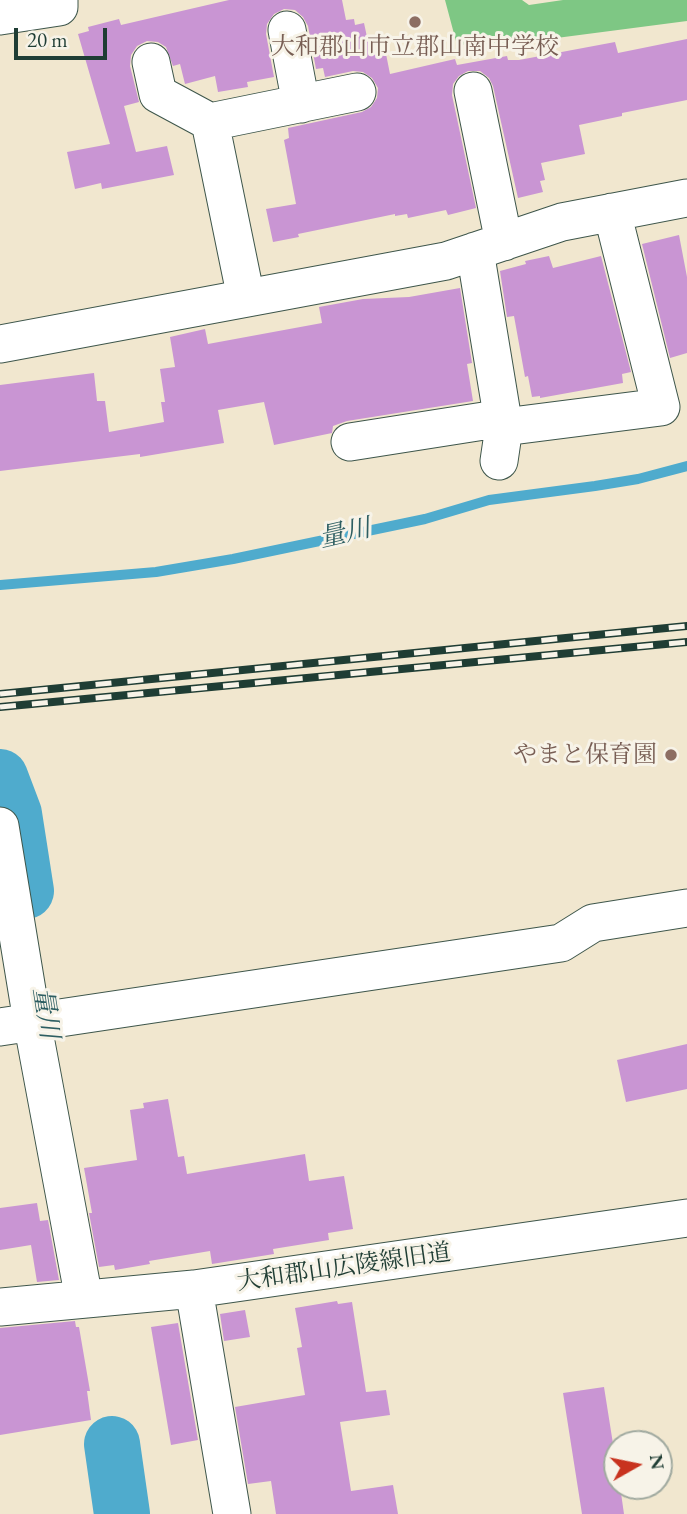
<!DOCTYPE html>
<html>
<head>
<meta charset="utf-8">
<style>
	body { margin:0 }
	#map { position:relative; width:687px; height:1514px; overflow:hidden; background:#f1e7cf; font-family:"EB Garamond",serif }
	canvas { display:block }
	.north { position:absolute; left:603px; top:1430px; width:70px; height:70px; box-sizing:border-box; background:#f7f3e8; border:2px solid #a1aaa0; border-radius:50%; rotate:81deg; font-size:19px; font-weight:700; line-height:28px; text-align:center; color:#1f3d34 }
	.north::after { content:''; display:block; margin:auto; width:24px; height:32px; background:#c8321e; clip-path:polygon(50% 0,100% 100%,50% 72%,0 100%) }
	.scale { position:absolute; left:14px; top:28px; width:93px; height:32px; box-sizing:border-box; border:4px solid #1f3d34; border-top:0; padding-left:9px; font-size:21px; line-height:24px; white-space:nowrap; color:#1f3d34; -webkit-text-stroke:5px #f7f3e8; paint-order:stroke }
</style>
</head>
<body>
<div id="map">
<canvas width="687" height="1514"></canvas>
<div class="north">N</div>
<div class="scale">20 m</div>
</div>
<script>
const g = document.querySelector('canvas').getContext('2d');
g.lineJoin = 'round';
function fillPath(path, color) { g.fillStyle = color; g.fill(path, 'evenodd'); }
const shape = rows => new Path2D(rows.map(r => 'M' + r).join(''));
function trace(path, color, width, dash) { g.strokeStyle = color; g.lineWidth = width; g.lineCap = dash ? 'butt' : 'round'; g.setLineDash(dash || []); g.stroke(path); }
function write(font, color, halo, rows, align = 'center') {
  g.font = font + ' "EB Garamond","Noto Serif JP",serif'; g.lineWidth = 6; g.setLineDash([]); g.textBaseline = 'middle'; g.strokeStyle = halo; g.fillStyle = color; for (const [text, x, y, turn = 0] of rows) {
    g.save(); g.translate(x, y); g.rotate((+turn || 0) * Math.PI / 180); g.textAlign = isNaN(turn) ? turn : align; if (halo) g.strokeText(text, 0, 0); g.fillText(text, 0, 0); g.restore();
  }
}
fillPath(shape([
	[445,0,522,0,529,5,563,0,687,0,687,21,518,43,457,45]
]), '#7ec784');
trace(shape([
	[0,585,156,572,233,559,425,519,489,500,595,486,638,479,687,466]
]), '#4fabcd', 10);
trace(shape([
	[0,777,14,814,26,891],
	[112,1444,122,1514]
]), '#4fabcd', 56);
fillPath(shape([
	[229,0,342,0,346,20,354,19,355,25,364,23,367,37,371,36,374,51,385,49,390,74,455,59,457,65,507,56,508,60,519,60,615,42,618,53,687,39,687,100,622,113,622,116,579,125,585,154,541,163,545,180,540,181,543,192,518,198,493,86,489,78,480,71,468,71,459,76,453,84,452,95,476,208,448,215,446,210,408,218,407,214,395,216,395,214,298,234,299,237,273,242,266,209,296,204,284,140,289,138,288,128,362,112,371,107,377,98,378,88,372,78,363,72,353,71,325,77,323,68,316,69,308,26,303,17,295,10,284,9,274,14,267,24,266,34,274,77,247,82,248,87,218,92,215,76,185,84,180,64,173,66,166,47,158,42,147,41,137,46,131,55,130,66,139,102,124,106,136,152,167,146,174,175,102,189,101,183,75,189,67,152,110,144,78,34,89,31,88,27,119,19,121,25],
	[679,235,687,277,687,353,670,358,642,244],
	[549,256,553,268,601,256,631,372,622,374,623,383,540,398,540,396,532,397,528,376,525,377,514,316,507,317,500,271,526,264,525,261],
	[460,288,472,363,467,364,473,401,347,421,333,426,332,433,274,445,264,402,218,410,224,443,140,457,140,454,0,471,0,385,94,373,97,401,105,401,109,432,164,422,161,402,165,402,160,369,175,367,170,337,205,329,208,344,322,323,319,307,363,299,409,297],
	[687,1044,687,1089,626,1102,617,1060],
	[168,1099,178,1157,184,1156,187,1174,305,1154,309,1181,344,1176,353,1229,328,1233,329,1240,273,1249,274,1254,212,1264,210,1251,149,1261,150,1264,115,1270,114,1265,99,1267,89,1213,92,1213,84,1168,137,1160,130,1110,144,1108,143,1103],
	[37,1203,40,1221,48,1220,59,1280,37,1282,31,1245,0,1250,0,1208],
	[337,1301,338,1304,352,1302,366,1392,386,1390,390,1415,340,1422,351,1491,393,1485,398,1514,276,1514,271,1481,248,1484,235,1407,305,1395,297,1348,302,1347,295,1308],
	[245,1310,250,1337,224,1341,220,1314],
	[75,1321,76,1327,79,1327,90,1391,87,1391,91,1420,0,1435,0,1328],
	[178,1323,198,1440,171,1445,151,1327],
	[604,1387,617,1469,617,1486,620,1486,624,1514,582,1514,563,1393]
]), '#c995d3');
const minor = shape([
	[0,16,59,7,59,0],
	[287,30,301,104],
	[151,62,158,94,210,122],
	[473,91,504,242],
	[475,251,504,427,499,461],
	[246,298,210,122,357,92],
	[0,344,446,261,562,222,687,198],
	[504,427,661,407,612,212],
	[350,442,503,418],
	[0,826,32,1021,84,1299],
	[0,1027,561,943,593,923,687,908],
	[194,1289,232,1514],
	[0,1307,194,1289,687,1218]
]);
trace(minor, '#3e564b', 39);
trace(minor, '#fff', 37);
const rail = shape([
	[0,694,687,626],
	[0,707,687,642]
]);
trace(rail, '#1f3d34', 8);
trace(rail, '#f7f3e8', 5, [16]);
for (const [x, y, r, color] of [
	[415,22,7,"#8d6e63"],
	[671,755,7,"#8d6e63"]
]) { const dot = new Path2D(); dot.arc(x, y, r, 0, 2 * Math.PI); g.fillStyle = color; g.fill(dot); trace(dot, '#f7f3e8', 2.5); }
write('24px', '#785e54', '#f7f3e8', [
	["大和郡山市立郡山南中学校",415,47],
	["やまと保育園",657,755,"right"]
]);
write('24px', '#1f3d34', '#f7f3e8', [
	["大和郡山広陵線旧道",344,1268,-8]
]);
write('italic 26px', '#2d5e62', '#f7f3e8', [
	["量川",345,534,-13],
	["量川",45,1013,81]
]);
</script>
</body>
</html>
